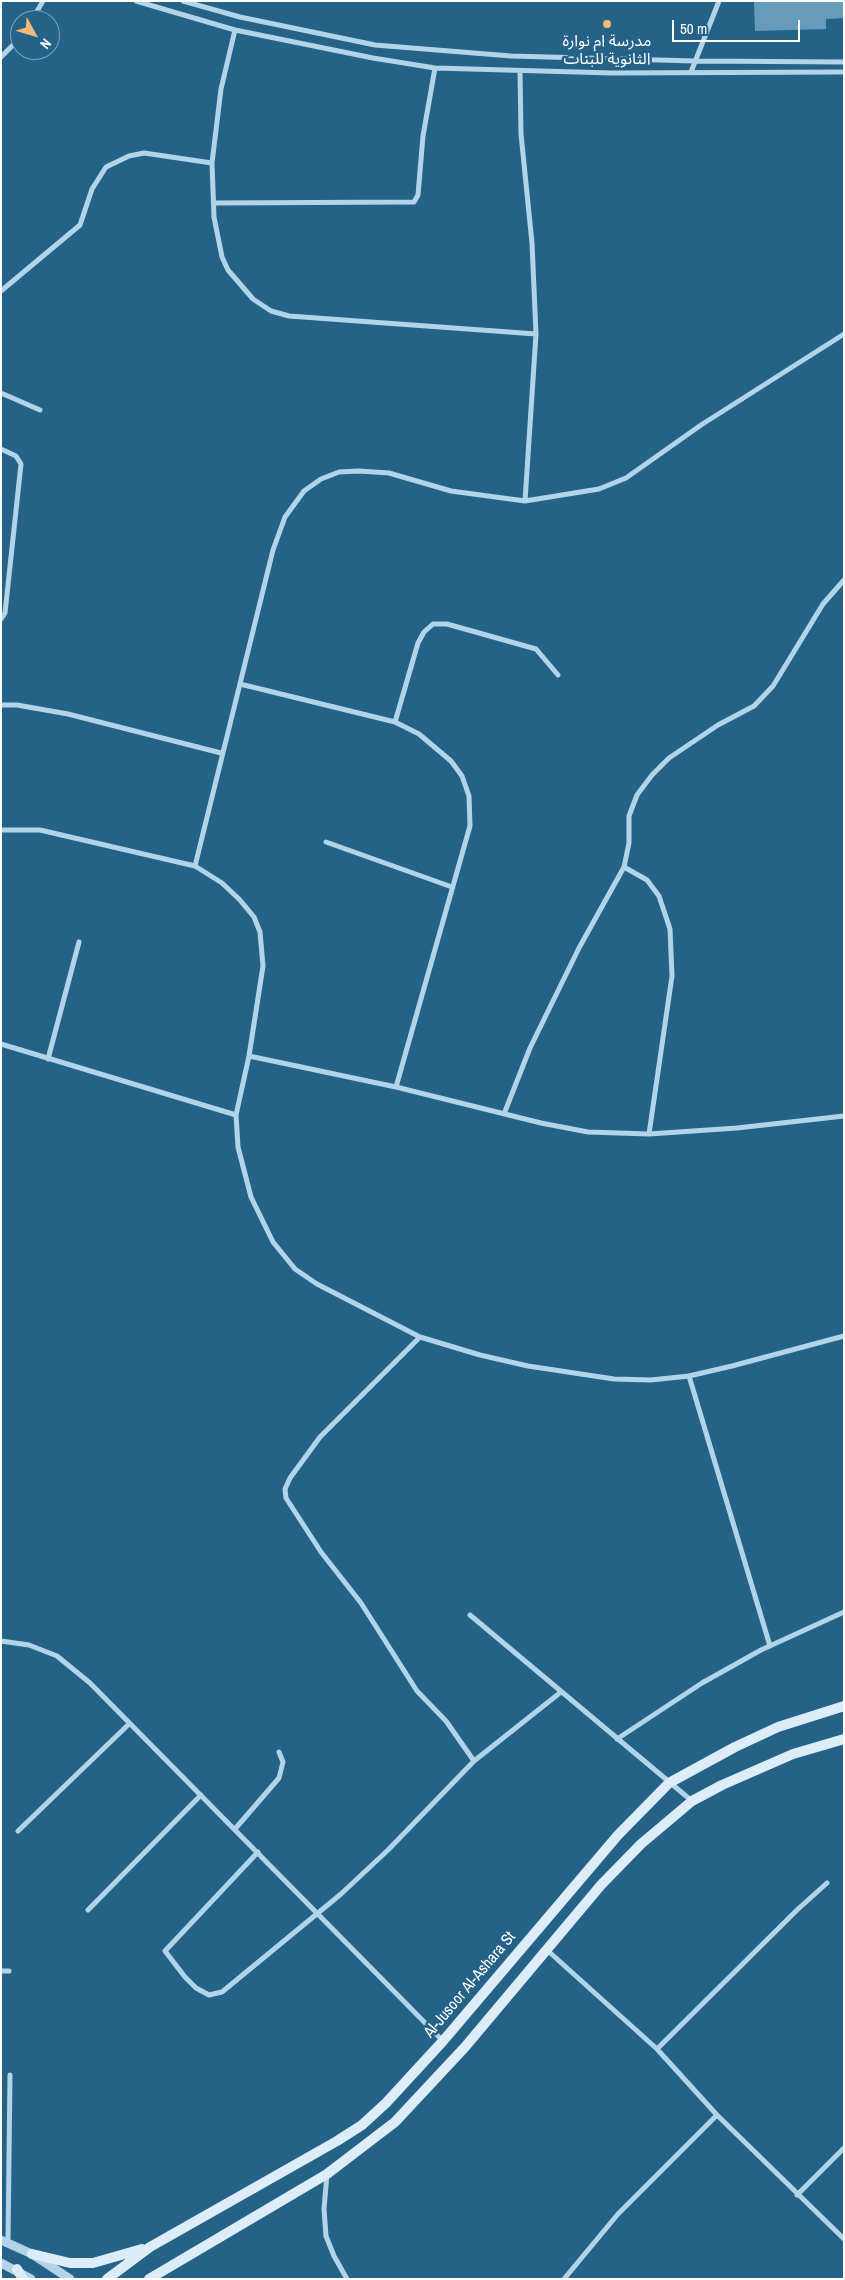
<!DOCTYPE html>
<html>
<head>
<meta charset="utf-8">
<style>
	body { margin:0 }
	#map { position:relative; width:845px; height:2280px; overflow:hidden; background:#256288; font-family:"Archivo Narrow",sans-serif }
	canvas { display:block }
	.frame { position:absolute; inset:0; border:2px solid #fff; pointer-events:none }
	.north { position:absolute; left:10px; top:10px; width:50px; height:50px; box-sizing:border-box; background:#256288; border:1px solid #7ca1b8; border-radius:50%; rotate:129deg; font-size:14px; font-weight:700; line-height:20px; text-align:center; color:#fff }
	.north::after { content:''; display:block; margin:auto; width:18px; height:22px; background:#f3b976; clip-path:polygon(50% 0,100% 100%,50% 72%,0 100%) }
	.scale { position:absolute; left:672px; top:20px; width:128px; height:22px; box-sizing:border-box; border:2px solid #fff; border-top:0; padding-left:6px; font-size:15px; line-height:18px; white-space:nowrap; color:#fff; -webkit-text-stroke:4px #256288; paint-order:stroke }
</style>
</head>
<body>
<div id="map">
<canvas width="845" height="2280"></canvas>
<div class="frame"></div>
<div class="north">N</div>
<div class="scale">50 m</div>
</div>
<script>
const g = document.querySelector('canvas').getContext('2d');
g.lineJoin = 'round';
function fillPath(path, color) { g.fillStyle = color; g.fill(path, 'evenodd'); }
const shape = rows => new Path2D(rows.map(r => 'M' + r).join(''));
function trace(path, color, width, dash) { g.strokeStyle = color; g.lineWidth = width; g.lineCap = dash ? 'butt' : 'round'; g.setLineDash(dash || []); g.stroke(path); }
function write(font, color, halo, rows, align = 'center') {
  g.font = font + ' "Archivo Narrow","Noto Sans Arabic",sans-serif'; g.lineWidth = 5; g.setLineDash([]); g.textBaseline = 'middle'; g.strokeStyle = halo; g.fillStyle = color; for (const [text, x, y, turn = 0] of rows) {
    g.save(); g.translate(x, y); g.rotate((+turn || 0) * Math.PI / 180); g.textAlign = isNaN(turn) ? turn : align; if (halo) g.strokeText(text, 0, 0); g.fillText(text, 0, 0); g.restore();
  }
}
fillPath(shape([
	[754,1,844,1,844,18,826,19,826,29,755,31]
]), '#669bbb');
trace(shape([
	[136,1,235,30,373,58,435,68,612,73,844,72],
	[183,1,240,17,375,45,511,56,695,61,844,62],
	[32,20,43,1],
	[235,30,221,89,212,163,214,217,222,257,228,270,253,299,271,311,289,316,536,334],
	[1,57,20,38],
	[520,71,521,134,532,243,536,334,525,501],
	[691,72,719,1],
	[214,203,414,202,418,195,423,136,435,68],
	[1,291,80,225,92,189,106,167,129,156,144,153,212,163],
	[1,393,40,410],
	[1,449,16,456,21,464,5,613,1,619],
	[240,684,395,722,419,734,451,761,462,776,469,796,470,826,396,1087],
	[1,705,17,705,68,714,221,753],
	[395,722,418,643,424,632,433,624,447,624,536,649,558,675],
	[1,830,40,830,195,866,222,883,240,900,254,917,260,932,263,966,249,1056,236,1115,238,1147,251,1197,273,1242,295,1269,317,1284,420,1337,480,1355,528,1366,614,1379,651,1380,689,1376,732,1366,844,1336],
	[326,842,452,887],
	[195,866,273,550,285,517,304,491,321,479,339,472,359,471,389,473,451,491,525,501,599,489,626,478,701,425,844,334],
	[624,867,647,880,659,896,670,929,672,976,649,1134],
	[1,1044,236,1115],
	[249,1056,396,1087,541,1123,588,1132,649,1134,737,1128,844,1116],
	[48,1059,79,942],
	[504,1114,530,1048,579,948,624,867,629,843,629,816,637,795,652,775,669,758,718,725,754,706,773,686,823,604,844,580],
	[420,1337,320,1437,290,1478,285,1489,286,1498,321,1552,361,1603,417,1691,446,1721,474,1761],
	[689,1376,770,1646],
	[470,1615,692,1801],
	[1,1641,29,1645,57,1656,90,1683,443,2041],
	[617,1739,702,1683,761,1650,844,1612],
	[235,1829,279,1778,283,1762,279,1752],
	[18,1831,129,1724],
	[258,1852,165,1951,185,1977,196,1988,209,1995,222,1992,341,1894,388,1850,474,1761,561,1692],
	[88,1910,201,1795],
	[547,1950,657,2049,717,2115,844,2239],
	[1,1971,9,1971],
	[657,2049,797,1910,827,1883],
	[327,2174,324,2209,326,2236,334,2256,347,2279],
	[797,2195,844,2148],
	[8,2241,10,2075],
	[564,2279,618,2214,717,2115]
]), '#b1d4e9', 5);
trace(shape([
	[1,2240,32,2254,70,2279],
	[1,2263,31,2279]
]), '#b1d4e9', 9);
trace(shape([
	[32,2254,70,2263,93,2263,142,2249],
	[17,2269,23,2279],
	[107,2279,150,2247,337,2141,362,2125,386,2103,443,2041,618,1835,669,1783,735,1747,778,1727,844,1706],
	[149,2279,327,2174,395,2122,465,2047,601,1885,641,1844,692,1801,722,1785,793,1754,844,1739]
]), '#dcedf8', 10);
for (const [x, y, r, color] of [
	[607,24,5,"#f3b976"]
]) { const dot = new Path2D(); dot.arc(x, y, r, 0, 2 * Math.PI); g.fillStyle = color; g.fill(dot); trace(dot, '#256288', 2); }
write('16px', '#fff', '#256288', [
	["مدرسة ام نوارة",607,42],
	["الثانوية للبنات",607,60]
]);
write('16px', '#fff', '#256288', [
	["Al-Jusoor Al-Ashara St",470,1985,-50]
]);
</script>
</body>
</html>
